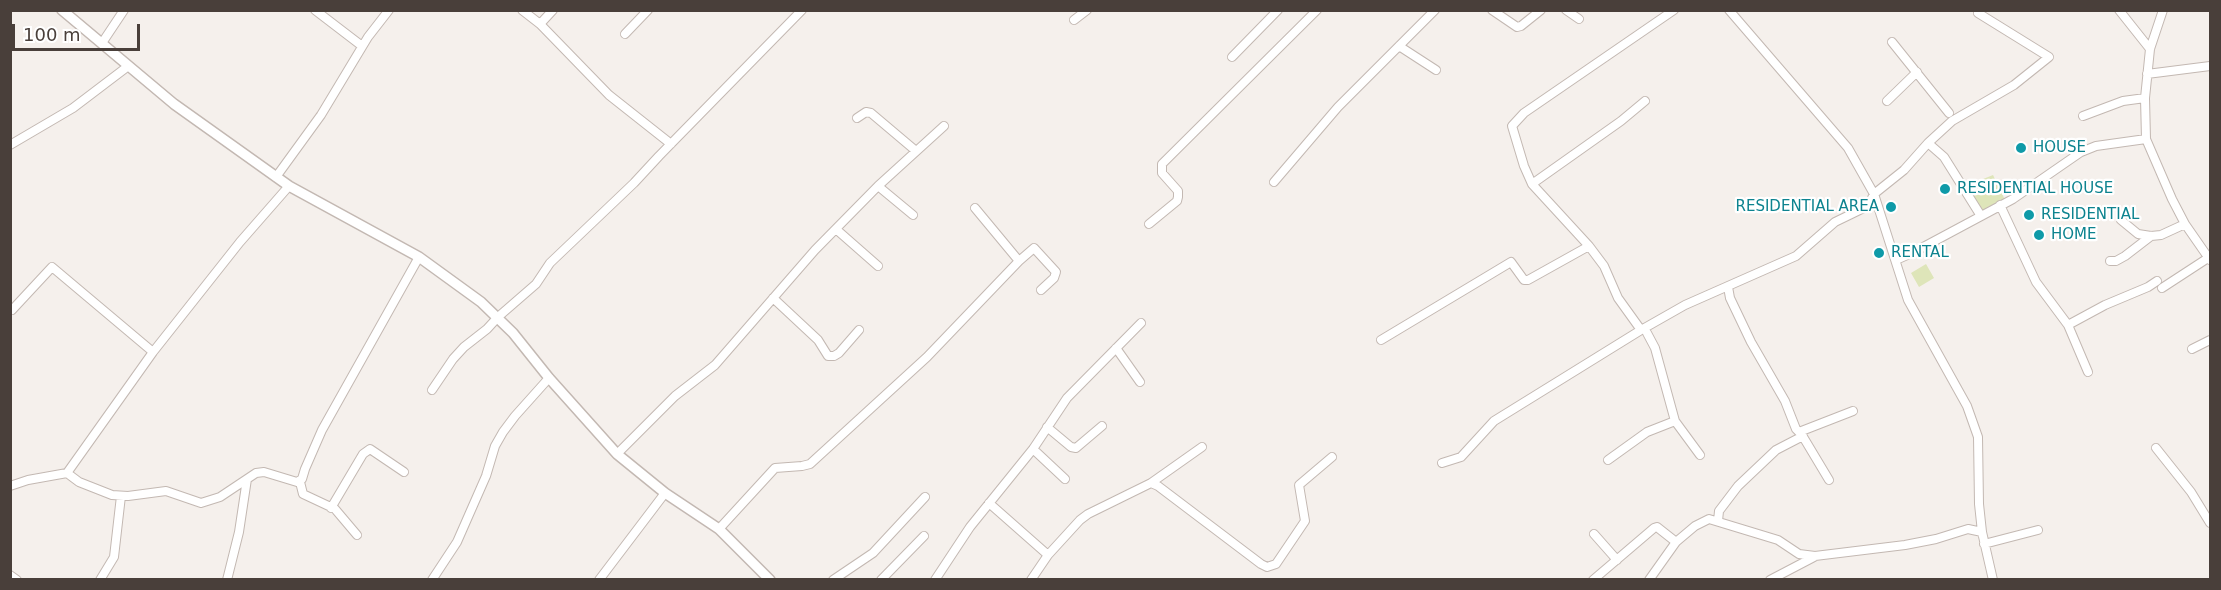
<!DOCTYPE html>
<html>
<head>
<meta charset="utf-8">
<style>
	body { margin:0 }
	#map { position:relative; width:2221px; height:590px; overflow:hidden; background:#f5f0ec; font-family:"DejaVu Sans",sans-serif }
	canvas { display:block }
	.frame { position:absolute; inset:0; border:12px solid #493f3a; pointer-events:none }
	.scale { position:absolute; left:12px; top:24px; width:128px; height:27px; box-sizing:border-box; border:3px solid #493f3a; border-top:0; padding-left:8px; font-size:18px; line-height:21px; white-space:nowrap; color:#493f3a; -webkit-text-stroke:4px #fff; paint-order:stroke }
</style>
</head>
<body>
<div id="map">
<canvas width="2221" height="590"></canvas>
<div class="frame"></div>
<div class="scale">100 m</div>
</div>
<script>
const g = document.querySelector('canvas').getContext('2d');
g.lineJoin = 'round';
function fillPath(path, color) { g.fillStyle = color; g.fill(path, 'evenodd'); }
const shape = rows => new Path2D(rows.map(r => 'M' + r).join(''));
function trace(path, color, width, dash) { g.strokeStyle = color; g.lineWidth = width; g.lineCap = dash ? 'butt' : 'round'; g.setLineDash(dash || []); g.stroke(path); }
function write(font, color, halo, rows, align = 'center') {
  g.font = font + ' "DejaVu Sans",sans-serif'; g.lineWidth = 4.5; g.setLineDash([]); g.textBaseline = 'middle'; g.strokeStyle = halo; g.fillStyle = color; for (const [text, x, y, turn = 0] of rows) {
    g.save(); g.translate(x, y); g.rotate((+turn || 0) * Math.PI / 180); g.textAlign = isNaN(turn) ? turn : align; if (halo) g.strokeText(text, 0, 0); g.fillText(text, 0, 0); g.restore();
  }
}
fillPath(shape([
	[1993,175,2005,200,1980,212,1966,186],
	[1926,264,1934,278,1919,287,1911,273]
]), '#dee5b9');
const minor = shape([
	[315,10,362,46],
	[522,10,540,24,609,95,671,144],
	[1492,10,1517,27,1521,26,1541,10],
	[1566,10,1579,19],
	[1729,10,1848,148,1874,194,1908,300,1967,406,1978,437,1979,504,1982,532,1993,580],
	[2119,10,2150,49],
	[2163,10,2150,49,2145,98,2146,139,2172,199,2185,224,2210,260],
	[1074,20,1087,10],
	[540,24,553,10],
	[625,34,648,10],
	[1892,42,1949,113],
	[102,43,124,10],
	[1399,46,1436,70],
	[1232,57,1278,10],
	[2147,74,2210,66],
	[1887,101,1917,72],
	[2083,116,2123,101,2145,98],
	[857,118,866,112,871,113,916,151],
	[1928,143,1944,157,1981,216],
	[10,145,73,108,127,67],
	[276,177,321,115,368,37,389,10],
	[1274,182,1338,107,1435,10],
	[1532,184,1621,121,1645,101],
	[878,186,913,215],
	[2000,205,2036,282,2068,325],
	[2121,220,2138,234,2151,236,2161,235,2185,224],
	[1149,224,1177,201,1178,197,1178,191,1162,173,1162,164,1317,10],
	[837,230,878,266],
	[1896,260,1914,252,2013,199,2081,152,2096,146,2146,139],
	[1019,261,1034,248,1056,272,1054,278,1041,290],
	[2110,261,2116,261,2125,256,2151,236],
	[1728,287,1730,298,1751,342,1785,401,1796,429,1802,435,1829,480],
	[2162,288,2208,258],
	[773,298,818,340,828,356,834,356,839,353,859,330],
	[12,310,52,267,153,352],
	[1641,330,1618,298,1604,266,1589,246,1532,184,1524,166,1512,126,1524,113,1674,10],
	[1647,333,1655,348,1675,421,1700,455],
	[1381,340,1511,262,1524,280,1528,280,1589,246],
	[1116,348,1140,382],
	[2192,349,2210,340],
	[2088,372,2068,325,2105,305,2148,287,2157,281],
	[432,390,453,359,464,347,487,329,498,317,536,284,550,263,634,183,659,156,802,10],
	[1047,427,1071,447,1076,448,1102,426],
	[1799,432,1853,411],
	[2156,448,2191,492,2210,523],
	[1033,449,1065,479],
	[617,454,675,396,715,365,815,250,878,186,944,126],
	[1608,460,1647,432,1675,421],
	[1442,463,1461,457,1494,421,1641,330,1685,305,1796,256,1835,222,1868,206,1874,194,1904,170,1928,143,1952,121,2014,85,2049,57,1978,13],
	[67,473,79,482,112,495,128,496,166,491,201,503,220,497,247,479],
	[300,482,303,494,335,509,357,535],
	[1151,483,1202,447],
	[10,486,28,480,67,473,153,352,240,242,289,186],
	[989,503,1048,555,1080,520,1088,514,1151,483,1158,486,1261,564,1267,567,1276,564,1305,521,1299,485,1332,457],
	[331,508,363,454,370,449,404,472],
	[1718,521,1719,511,1738,486,1776,450,1803,436],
	[719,529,775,468,802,466,810,464,927,357,1019,261,975,208],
	[1594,534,1617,560],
	[1984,544,2038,530],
	[10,575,17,580],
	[100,580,114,557,121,496],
	[227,580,239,532,247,479,256,473,264,472,297,482,302,479,305,469,322,430,419,257],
	[432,580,457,542,486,476,495,446,503,432,515,416,549,378],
	[599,580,665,493],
	[833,580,873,553,925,497],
	[881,580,924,536],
	[935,580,970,527,1033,449,1067,398,1141,323],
	[1031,580,1048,555],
	[1593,580,1654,528,1657,527,1676,542],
	[1649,580,1676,542,1695,526,1709,519,1778,540,1799,554,1815,556,1905,545,1936,539,1968,529,1982,532],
	[1770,580,1814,557]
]);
const tertiary = shape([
	[62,10,174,104,289,186,419,257,481,302,513,333,549,378,617,454,665,493,719,529,770,580]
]);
trace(minor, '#c3b8b2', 10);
trace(tertiary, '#c3b8b2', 12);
trace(minor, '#fff', 8);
trace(tertiary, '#fff', 9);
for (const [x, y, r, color] of [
	[2021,148,6,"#0f9aa8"],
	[1945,189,6,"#0f9aa8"],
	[1891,207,6,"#0f9aa8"],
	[2029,215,6,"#0f9aa8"],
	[2039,235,6,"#0f9aa8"],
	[1879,253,6,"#0f9aa8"]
]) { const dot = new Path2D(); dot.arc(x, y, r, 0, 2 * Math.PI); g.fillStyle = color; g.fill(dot); trace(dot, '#fff', 2); }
write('15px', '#0d838f', '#fff', [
	["HOUSE",2033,148],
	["RESIDENTIAL HOUSE",1957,189],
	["RESIDENTIAL AREA",1879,207,"right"],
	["RESIDENTIAL",2041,215],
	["HOME",2051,235],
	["RENTAL",1891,253]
], 'left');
</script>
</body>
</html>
